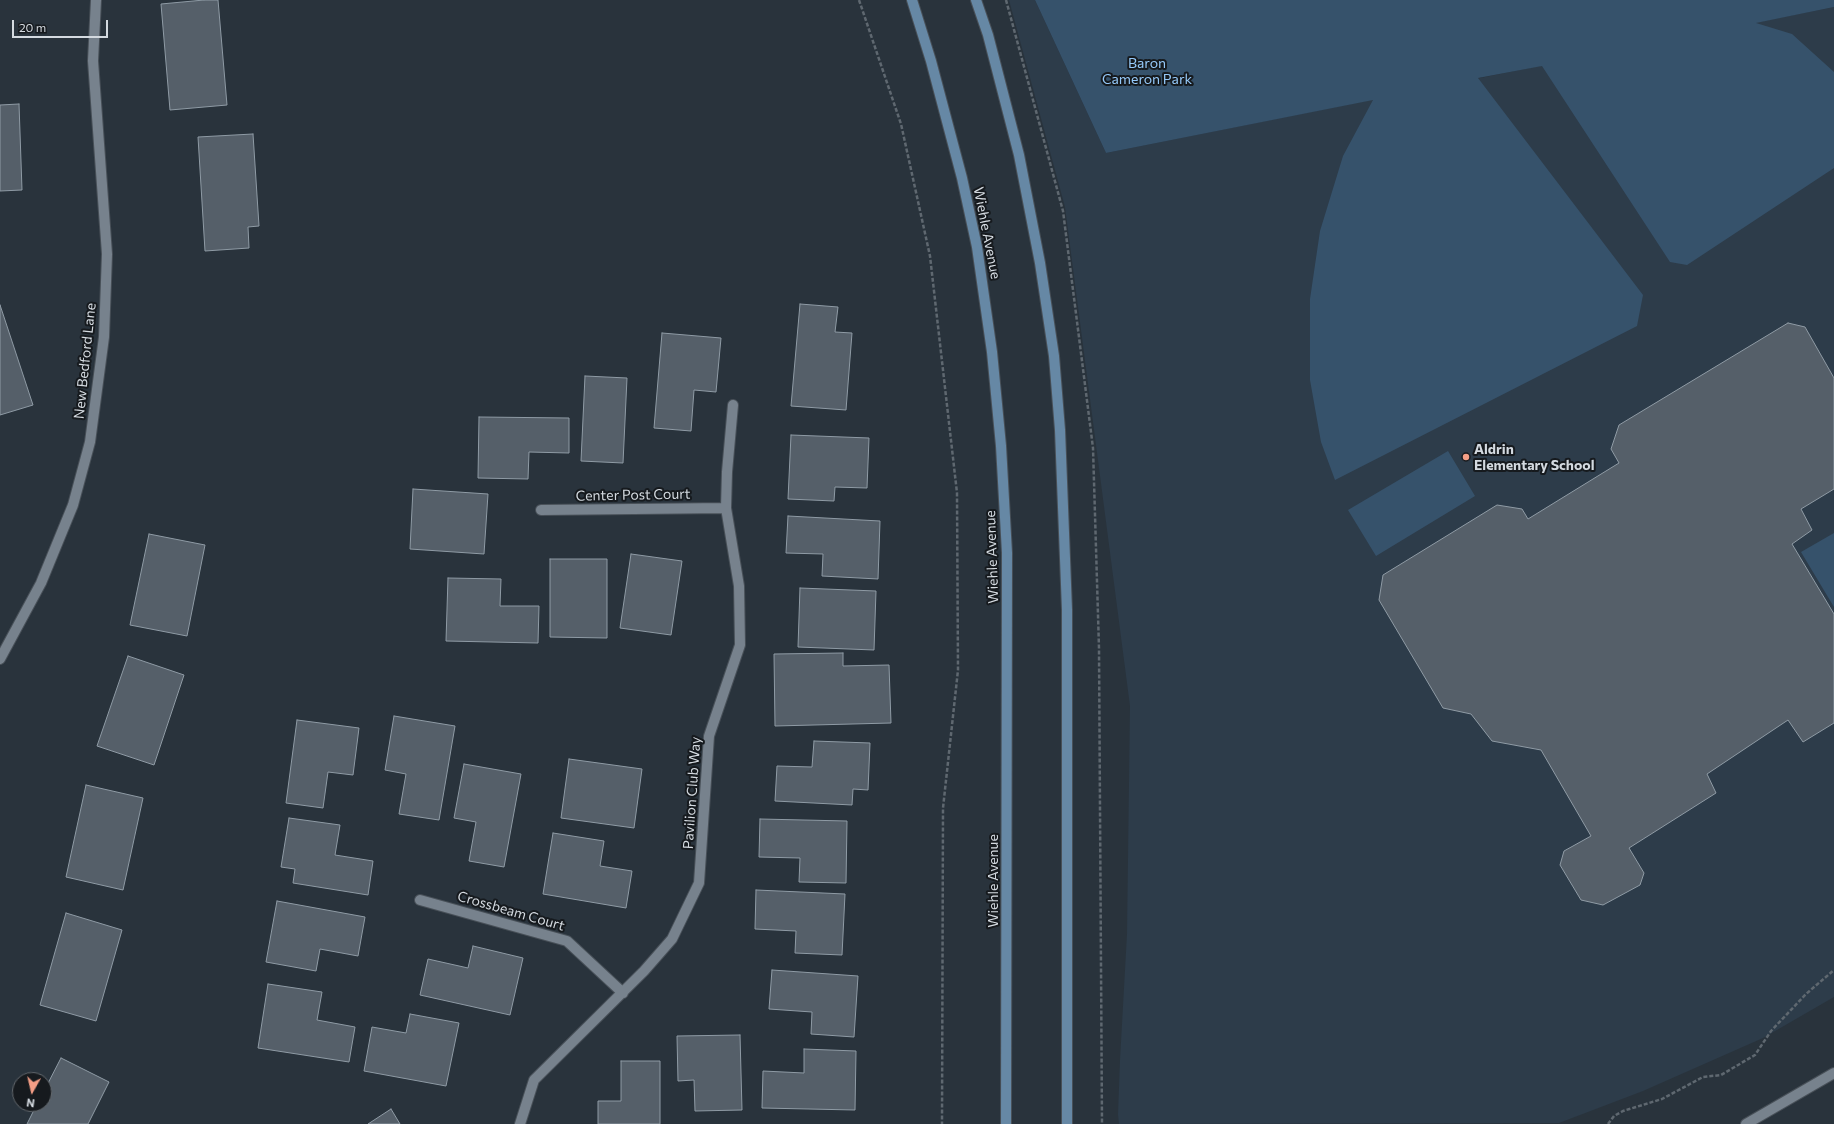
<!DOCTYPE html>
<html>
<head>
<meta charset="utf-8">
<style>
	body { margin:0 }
	#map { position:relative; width:1834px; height:1124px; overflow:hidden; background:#29333c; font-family:Commissioner,sans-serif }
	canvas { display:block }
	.north { position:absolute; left:12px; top:1072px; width:40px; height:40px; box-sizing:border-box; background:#161a1e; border:1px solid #62676c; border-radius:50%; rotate:188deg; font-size:11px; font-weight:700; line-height:16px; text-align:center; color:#d4dae0 }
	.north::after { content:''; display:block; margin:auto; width:14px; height:18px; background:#f49e86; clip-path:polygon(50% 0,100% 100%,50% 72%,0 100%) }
	.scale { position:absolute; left:12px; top:20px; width:96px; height:18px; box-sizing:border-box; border:2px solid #d4dae0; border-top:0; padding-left:5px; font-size:12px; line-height:14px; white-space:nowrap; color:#d4dae0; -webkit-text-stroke:3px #161a1e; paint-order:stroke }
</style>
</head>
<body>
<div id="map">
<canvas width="1834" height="1124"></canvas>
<div class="north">N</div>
<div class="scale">20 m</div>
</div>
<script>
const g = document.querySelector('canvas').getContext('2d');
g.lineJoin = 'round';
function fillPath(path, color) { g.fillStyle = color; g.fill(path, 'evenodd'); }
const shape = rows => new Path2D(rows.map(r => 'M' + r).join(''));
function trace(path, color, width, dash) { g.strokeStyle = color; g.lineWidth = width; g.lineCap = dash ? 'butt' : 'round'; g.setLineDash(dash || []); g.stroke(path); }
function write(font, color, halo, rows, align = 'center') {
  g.font = font + ' Commissioner,sans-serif'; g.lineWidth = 4; g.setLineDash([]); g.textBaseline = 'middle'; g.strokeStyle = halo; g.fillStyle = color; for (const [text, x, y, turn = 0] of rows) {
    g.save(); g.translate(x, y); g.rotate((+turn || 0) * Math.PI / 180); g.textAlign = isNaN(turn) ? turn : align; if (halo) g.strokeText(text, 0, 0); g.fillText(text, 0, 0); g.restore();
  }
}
fillPath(shape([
	[1009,0,1035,0,1106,153,1834,7,1834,997,1763,1038,1643,1091,1559,1123,1119,1124,1118,1114,1120,1060,1127,934,1130,706,1065,207]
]), '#2d3c4a');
fillPath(shape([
	[1035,0,1834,0,1834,7,1756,23,1792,34,1834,72,1834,168,1687,265,1670,262,1542,66,1478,78,1643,295,1637,326,1335,480,1321,442,1310,380,1310,299,1320,231,1343,156,1373,100,1106,153],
	[1448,451,1475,496,1376,556,1348,510],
	[1834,533,1834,607,1801,552]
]), '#36526b');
const building = shape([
	[204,0,218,0,227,105,170,110,161,4,204,0],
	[19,104,22,190,0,191,0,105,19,104],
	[253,134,259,226,248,227,249,248,205,251,198,137,253,134],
	[800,304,838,307,835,332,852,333,846,410,791,406,800,304],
	[0,305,33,405,0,415,0,305],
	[1788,323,1805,327,1834,378,1834,489,1801,509,1812,530,1792,544,1834,614,1834,723,1803,742,1788,720,1707,774,1716,793,1629,848,1644,873,1640,885,1603,905,1581,900,1560,865,1564,851,1591,836,1541,750,1492,741,1471,714,1443,708,1379,600,1383,575,1497,505,1522,509,1528,519,1619,463,1611,449,1619,425,1788,323],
	[662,333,721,338,716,392,694,390,691,431,654,428,662,333],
	[585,376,627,378,623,463,581,461,585,376],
	[479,417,569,418,569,453,529,452,528,479,478,478,479,417],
	[791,435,869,438,867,488,835,487,834,501,788,499,791,435],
	[413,489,488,494,484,554,410,549,413,489],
	[788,516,880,521,878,579,822,576,823,554,786,553,788,516],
	[149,534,205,545,187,636,130,625,149,534],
	[631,554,682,561,671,635,620,628,631,554],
	[550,559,607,559,607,638,550,637,550,559],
	[448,578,501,579,500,606,539,606,538,643,446,641,448,578],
	[800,588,876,591,874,650,798,647,800,588],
	[843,653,843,666,889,665,891,723,775,726,774,654,843,653],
	[128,656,184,675,154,765,97,746,128,656],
	[394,716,455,726,439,820,399,814,406,774,385,770,394,716],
	[297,720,359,728,353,775,328,772,323,808,286,803,297,720],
	[814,741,870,743,868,790,853,789,852,805,775,801,777,766,812,767,814,741],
	[569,759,642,769,634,828,561,818,569,759],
	[464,764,521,774,504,867,469,861,476,822,454,818,464,764],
	[86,785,143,798,123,890,66,877,86,785],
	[289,818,340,825,335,855,373,861,368,895,293,883,295,869,281,867,289,818],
	[760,819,847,821,846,883,799,882,800,858,759,857,760,819],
	[553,833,604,841,600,866,632,871,626,908,543,894,553,833],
	[756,890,845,894,842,955,795,953,796,931,755,929,756,890],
	[277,901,365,917,358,956,320,949,316,971,266,962,277,901],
	[66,913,122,930,96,1021,40,1005,66,913],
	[473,946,523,958,510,1015,420,995,428,959,468,968,473,946],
	[772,970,858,976,854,1037,811,1034,812,1012,769,1009,772,970],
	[268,984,322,992,317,1020,355,1027,349,1062,258,1048,268,984],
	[410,1014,459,1023,446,1086,364,1071,372,1027,406,1033,410,1014],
	[740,1035,742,1110,695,1111,694,1080,678,1081,677,1036,740,1035],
	[804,1049,856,1051,855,1110,762,1108,763,1071,804,1073,804,1049],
	[61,1058,109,1082,88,1124,27,1124,37,1104,44,1104,44,1091,61,1058],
	[621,1061,660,1061,660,1124,598,1124,598,1101,621,1101,621,1061],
	[391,1109,400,1124,368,1124,391,1109]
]);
fillPath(building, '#555f69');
trace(building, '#8f9ba5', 1);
const minor = shape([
	[541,510,726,508],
	[0,659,41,583,73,505,90,442,104,337,107,254,93,61,96,0],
	[420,900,567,941,623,993],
	[520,1124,534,1080,644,971,672,939,699,883,709,736,740,645,739,586,726,508,727,472,733,405]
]);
const tertiary = shape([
	[1746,1124,1834,1073]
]);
const secondary = shape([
	[912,0,931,61,962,178,977,247,992,352,1001,446,1007,553,1006,1124],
	[976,0,988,35,1019,155,1040,263,1054,356,1060,430,1067,610,1067,1124]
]);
trace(minor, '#485058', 12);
trace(tertiary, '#485058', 12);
trace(secondary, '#485058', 12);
trace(shape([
	[859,0,901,124,930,256,957,493,958,670,943,808,942,1124],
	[1006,0,1063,211,1093,448,1099,648,1102,1124],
	[1608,1124,1614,1116,1623,1111,1662,1099,1703,1077,1721,1075,1755,1055,1771,1031,1806,994,1834,970]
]), '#5f6870', 2.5, [4, 2]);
trace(minor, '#77828d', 10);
trace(tertiary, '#77828d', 10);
trace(secondary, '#6688a5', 10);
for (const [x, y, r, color] of [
	[1466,457,4,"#f49e86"]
]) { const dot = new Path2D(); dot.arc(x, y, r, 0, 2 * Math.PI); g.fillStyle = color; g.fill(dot); trace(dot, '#161a1e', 1.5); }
write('14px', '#96cafa', '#161a1e', [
	["Baron",1147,63],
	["Cameron Park",1147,79]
]);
write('14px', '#d4dae0', '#161a1e', [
	["Wiehle Avenue",987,233,79],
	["New Bedford Lane",85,361,-84],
	["Center Post Court",633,495,-1],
	["Wiehle Avenue",992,557,-92],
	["Pavilion Club Way",692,793,-86],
	["Wiehle Avenue",993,881,-90],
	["Crossbeam Court",511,911,16]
]);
write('bold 14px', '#d4dae0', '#161a1e', [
	["Aldrin",1474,449],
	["Elementary School",1474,465]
], 'left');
</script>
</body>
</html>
